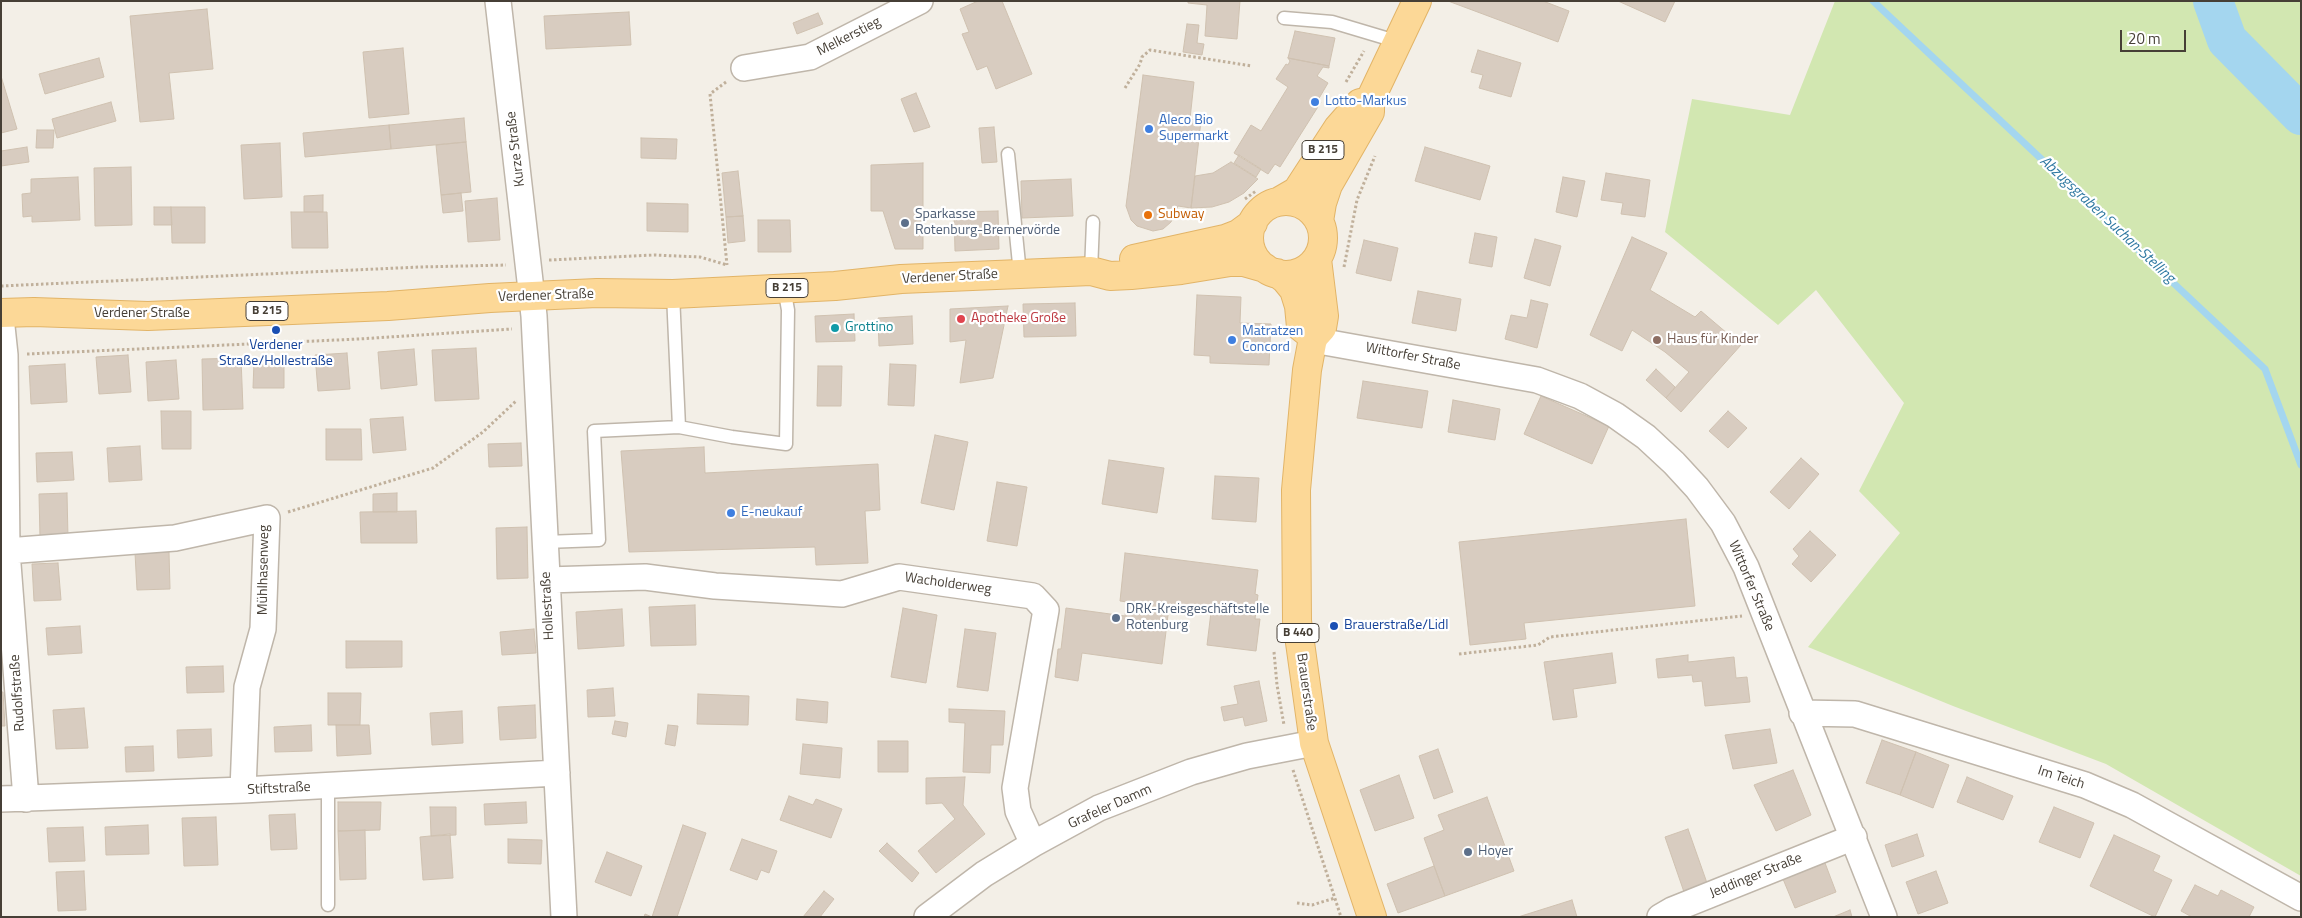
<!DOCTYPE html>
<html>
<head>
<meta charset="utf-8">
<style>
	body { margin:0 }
	#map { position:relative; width:2302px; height:918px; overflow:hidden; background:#f3efe7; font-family:"Titillium Web",sans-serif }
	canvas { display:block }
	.frame { position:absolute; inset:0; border:2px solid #463f36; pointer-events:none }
	.scale { position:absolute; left:2120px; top:30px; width:66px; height:22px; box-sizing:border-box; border:2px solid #463f36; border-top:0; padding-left:6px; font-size:15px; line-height:18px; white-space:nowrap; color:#463f36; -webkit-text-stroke:4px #fff; paint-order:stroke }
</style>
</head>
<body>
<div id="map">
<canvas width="2302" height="918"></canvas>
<div class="frame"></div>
<div class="scale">20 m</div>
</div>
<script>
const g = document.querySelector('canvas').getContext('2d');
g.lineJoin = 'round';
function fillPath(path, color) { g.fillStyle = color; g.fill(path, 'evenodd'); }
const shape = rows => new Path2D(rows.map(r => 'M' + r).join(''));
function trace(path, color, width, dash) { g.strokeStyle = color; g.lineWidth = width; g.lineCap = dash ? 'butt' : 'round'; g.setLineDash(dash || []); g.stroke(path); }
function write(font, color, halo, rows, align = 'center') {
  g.font = font + ' "Titillium Web",sans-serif'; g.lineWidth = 4.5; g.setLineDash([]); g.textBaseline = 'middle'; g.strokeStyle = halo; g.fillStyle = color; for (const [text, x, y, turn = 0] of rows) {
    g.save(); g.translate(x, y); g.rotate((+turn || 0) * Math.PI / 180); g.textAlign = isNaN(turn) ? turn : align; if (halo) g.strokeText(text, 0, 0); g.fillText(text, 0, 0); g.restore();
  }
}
fillPath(shape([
	[1835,1,2301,1,2301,876,2106,764,1953,706,1808,647,1900,533,1859,491,1904,403,1816,290,1778,325,1665,232,1692,99,1790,115]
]), '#d2e7b1');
trace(shape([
	[1873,1,2265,369,2301,465]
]), '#a4d6ef', 7);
trace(shape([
	[2213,1,2227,40,2301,115]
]), '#a4d6ef', 40);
const building = shape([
	[978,1,1002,1,1032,74,996,89,987,66,977,70,962,34,969,32,960,9,978,1],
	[1188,1,1240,1,1237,39,1205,36,1207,5,1188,3,1188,1],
	[1448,1,1543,1,1569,11,1558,42,1448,1],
	[1618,1,1675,1,1665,22,1618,1],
	[207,9,213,69,169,73,174,119,140,122,130,16,207,9],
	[629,12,631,45,546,49,544,16,629,12],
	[818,13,823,24,797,34,793,23,818,13],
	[1187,24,1199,25,1197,43,1204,44,1202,55,1183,52,1187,24],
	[1295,31,1335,38,1329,66,1288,58,1295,31],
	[403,48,409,114,369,118,363,52,403,48],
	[1478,50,1521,63,1511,97,1479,88,1483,75,1471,72,1478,50],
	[99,58,104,77,45,94,39,74,99,58],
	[1288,58,1329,66,1329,68,1323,67,1317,76,1328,83,1318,100,1321,102,1280,167,1275,164,1268,174,1234,153,1251,125,1261,131,1288,87,1276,79,1286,64,1288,65,1290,61,1288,58],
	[1143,75,1194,82,1190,119,1201,121,1191,208,1178,206,1171,222,1163,229,1153,231,1137,226,1131,220,1126,206,1143,75],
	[1,76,17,129,1,133,1,76],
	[916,93,930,127,914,132,901,99,916,93],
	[111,102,116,121,57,138,52,119,111,102],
	[464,118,466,142,391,149,389,125,464,118],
	[389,125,391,149,305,157,303,133,389,125],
	[994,127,997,162,982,163,979,128,994,127],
	[37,130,54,130,53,148,36,148,37,130],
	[641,138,677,139,676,159,641,158,641,138],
	[466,142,471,192,441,195,436,145,466,142],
	[280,143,282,197,244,199,241,145,280,143],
	[27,147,29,162,1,166,1,151,27,147],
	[1425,147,1490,166,1480,200,1415,181,1425,147],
	[1239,155,1261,169,1256,177,1234,163,1239,155],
	[1231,162,1258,179,1244,193,1229,202,1212,207,1191,208,1195,176,1213,173,1231,162],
	[923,163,923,249,895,249,883,211,871,211,871,165,923,163],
	[131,167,132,225,95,226,94,168,131,167],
	[738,171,743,216,726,217,722,173,738,171],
	[1606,173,1650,180,1645,217,1621,214,1623,203,1601,200,1606,173],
	[78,177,80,220,32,222,32,216,23,217,22,194,31,193,31,179,78,177],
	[1563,177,1585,181,1577,217,1556,212,1563,177],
	[1071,179,1073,216,1022,218,1021,181,1071,179],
	[461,193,463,211,443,213,441,195,461,193],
	[323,195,323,212,304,212,304,196,323,195],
	[497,198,500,240,468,242,465,201,497,198],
	[647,203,688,204,688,232,647,231,647,203],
	[154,207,171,207,172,225,154,225,154,207],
	[171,207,205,207,205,243,172,243,171,207],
	[998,211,999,249,955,251,954,212,998,211],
	[291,212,327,212,328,248,292,248,291,212],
	[743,216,745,241,728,243,726,217,743,216],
	[758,220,790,220,791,252,758,252,758,220],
	[1475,233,1497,237,1492,267,1469,263,1475,233],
	[1632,237,1667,253,1650,290,1695,317,1701,311,1741,345,1681,412,1666,398,1689,372,1665,352,1632,330,1622,351,1590,335,1632,237],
	[1535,239,1561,246,1550,286,1524,278,1535,239],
	[1364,240,1398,248,1391,281,1356,273,1364,240],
	[1418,291,1461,299,1456,331,1412,323,1418,291],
	[1197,295,1241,297,1240,323,1271,324,1269,365,1210,363,1210,356,1194,355,1197,295],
	[1531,300,1548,304,1537,348,1505,339,1511,315,1527,318,1531,300],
	[1075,303,1076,336,1024,337,1023,304,1075,303],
	[1008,306,993,378,960,383,966,340,950,342,950,309,1008,306],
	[854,314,855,341,816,342,815,316,854,314],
	[912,316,913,344,879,346,878,318,912,316],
	[476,348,479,399,435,401,432,350,476,348],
	[414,349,417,385,381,389,378,352,414,349],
	[347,353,350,389,318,391,315,355,347,353],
	[128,355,131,392,99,394,96,357,128,355],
	[241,358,243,409,203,410,202,359,241,358],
	[176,360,179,399,148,401,146,362,176,360],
	[254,362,284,362,284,388,253,388,254,362],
	[65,364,67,402,31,404,29,366,65,364],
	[890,364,916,365,914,406,888,405,890,364],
	[818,366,842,366,841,406,817,406,818,366],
	[1656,369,1675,387,1666,398,1646,380,1656,369],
	[1363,381,1428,391,1422,428,1357,418,1363,381],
	[1541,396,1609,426,1592,464,1524,434,1541,396],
	[1453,400,1500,409,1495,440,1448,432,1453,400],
	[161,411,191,411,191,449,162,449,161,411],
	[1728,411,1747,428,1728,448,1709,431,1728,411],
	[403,417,406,450,373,453,370,419,403,417],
	[326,429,361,429,362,460,326,460,326,429],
	[935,435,968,442,954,510,921,503,935,435],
	[521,443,522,466,489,467,488,444,521,443],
	[140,446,142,480,109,482,107,448,140,446],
	[704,447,705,473,878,464,880,510,865,511,868,563,816,565,815,547,629,552,621,451,704,447],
	[72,452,74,480,37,482,36,453,72,452],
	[1801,458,1819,474,1789,509,1770,492,1801,458],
	[1109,460,1164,468,1157,513,1102,504,1109,460],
	[1215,476,1259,478,1256,522,1212,519,1215,476],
	[997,482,1027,487,1017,546,987,541,997,482],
	[67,493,68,538,40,538,39,494,67,493],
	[397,493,397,512,373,512,373,494,397,493],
	[416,511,417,543,361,543,360,512,416,511],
	[1686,519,1695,606,1524,623,1526,639,1470,645,1459,542,1686,519],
	[527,527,528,578,497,579,496,528,527,527],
	[1810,531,1836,555,1811,582,1792,564,1799,556,1793,549,1810,531],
	[169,552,170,589,137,590,135,553,169,552],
	[1125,553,1258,570,1255,594,1258,595,1255,619,1260,619,1256,651,1207,645,1211,612,1169,607,1162,664,1082,653,1078,681,1055,677,1058,649,1061,649,1066,608,1125,616,1127,602,1120,601,1125,553],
	[58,563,61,600,34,601,32,564,58,563],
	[695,605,696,645,651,646,649,607,695,605],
	[903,608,937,615,926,683,891,677,903,608],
	[622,609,624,646,578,649,576,612,622,609],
	[80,626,82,653,48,655,46,628,80,626],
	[534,629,536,653,502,655,500,632,534,629],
	[965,629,996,633,988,691,957,687,965,629],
	[346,641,402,641,402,667,346,668,346,641],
	[1612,653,1616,683,1573,689,1577,717,1553,720,1544,662,1612,653],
	[1688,655,1688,662,1734,657,1736,678,1747,677,1750,702,1705,706,1702,681,1693,682,1692,675,1658,678,1656,659,1688,655],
	[223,666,224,692,187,693,186,667,223,666],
	[1259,681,1267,721,1245,726,1243,717,1224,721,1221,707,1238,704,1234,686,1259,681],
	[613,688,615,716,588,717,587,690,613,688],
	[1,692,3,692,5,726,1,726,1,692],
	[328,693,361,693,360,725,328,725,328,693],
	[698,694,749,696,748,725,697,724,698,694],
	[797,699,828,702,827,723,796,720,797,699],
	[535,705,536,738,500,740,498,707,535,705],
	[84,708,88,748,56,749,53,710,84,708],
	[949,709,1005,711,1003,745,991,745,990,773,963,772,965,723,949,722,949,709],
	[462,711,463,743,432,745,430,713,462,711],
	[615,721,628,723,626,737,612,734,615,721],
	[311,725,312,751,275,752,274,727,311,725],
	[336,725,369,725,371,754,337,756,336,725],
	[668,725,678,726,675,746,665,744,668,725],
	[211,729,212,756,178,758,177,730,211,729],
	[1770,729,1777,763,1733,769,1725,735,1770,729],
	[1882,740,1916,752,1900,795,1866,783,1882,740],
	[878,741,908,741,908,772,878,772,878,741],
	[803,744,842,748,840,778,800,774,803,744],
	[153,746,154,771,126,772,125,747,153,746],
	[1438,749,1453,792,1434,799,1419,756,1438,749],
	[1916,752,1949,765,1933,808,1900,795,1916,752],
	[1793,770,1811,815,1776,831,1754,785,1793,770],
	[1399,775,1414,818,1375,831,1360,790,1399,775],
	[965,777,963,805,985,834,936,873,918,851,955,819,942,803,926,804,926,778,965,777],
	[1967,777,2013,796,2003,820,1957,802,1967,777],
	[789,796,813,805,816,799,842,809,831,838,780,820,789,796],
	[1487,797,1514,871,1445,896,1424,838,1444,830,1438,815,1487,797],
	[338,802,381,802,380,830,338,831,338,802],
	[526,802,527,823,485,825,484,804,526,802],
	[430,807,456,807,456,835,431,836,430,807],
	[2054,807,2094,823,2080,858,2039,842,2054,807],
	[295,814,297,849,271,850,269,815,295,814],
	[216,817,218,865,184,866,182,818,216,817],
	[148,825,149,854,106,855,105,827,148,825],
	[683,825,706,833,677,917,644,917,645,914,652,917,683,825],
	[83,827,85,861,49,862,47,828,83,827],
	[1688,829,1707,883,1684,892,1665,837,1688,829],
	[365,830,366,879,340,880,338,831,365,830],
	[450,834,453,878,423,880,420,837,450,834],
	[1917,834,1924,856,1892,867,1885,845,1917,834],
	[2114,835,2160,856,2153,871,2172,880,2155,917,2090,886,2114,835],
	[508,839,542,840,541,864,508,863,508,839],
	[742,839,777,851,769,873,761,870,757,880,730,870,742,839],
	[887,843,919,873,912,882,879,851,887,843],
	[607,852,642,866,631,896,595,882,607,852],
	[1825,863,1836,892,1795,908,1783,879,1825,863],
	[1434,866,1445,896,1398,913,1387,884,1434,866],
	[84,871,86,910,58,911,56,872,84,871],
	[1936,871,1948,903,1918,914,1906,882,1936,871],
	[2195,885,2218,896,2221,890,2254,907,2249,917,2192,917,2181,911,2195,885],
	[824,891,834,899,820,917,803,917,824,891],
	[1572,900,1577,917,1518,917,1572,900],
	[1850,910,1852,917,1833,917,1850,910]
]);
fillPath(building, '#d8ccc0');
trace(building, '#cfc1b0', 1);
const lane = shape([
	[1284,18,1332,22,1399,42],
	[1008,154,1020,274],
	[1091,271,1093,222],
	[673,294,679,427],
	[545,542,599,540,594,431,679,427,732,437,786,444,788,310,784,288],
	[328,905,328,786]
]);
const street = shape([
	[498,1,534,316,564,917],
	[744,68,810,57,920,1],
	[1,317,5,355,7,551,26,799],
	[1313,340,1537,380,1580,396,1615,415,1646,437,1674,463,1697,488,1723,523,1746,567,1884,917],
	[7,551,175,538,267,518,263,629,247,687,243,790],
	[547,580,645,577,715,586,842,594,899,577,1033,596,1046,610,1015,788,1018,811,1033,844],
	[1802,713,1855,714,2085,785,2132,805,2301,898],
	[1,799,243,790,557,773],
	[927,917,984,874,1033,844,1099,808,1191,772,1247,756,1314,743],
	[1660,917,1672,910,1854,837]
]);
const primary = shape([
	'1249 238a37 37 0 1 1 74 0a37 37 0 1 1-74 0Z',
	[1278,202,1297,191,1338,128,1360,103,1366,102],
	[1319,221,1322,203,1328,185,1370,112,1370,100,1417,1],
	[1134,259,1225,239,1238,234,1253,223],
	[1317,259,1324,316,1322,328,1313,338,1307,370,1296,490,1297,621,1314,743,1372,917],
	[1277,273,1285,279,1294,290,1299,306,1301,327,1311,335,1313,340],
	[1,313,34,312,148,316,388,306,490,298,597,293,673,294,835,286,901,279,1091,271,1110,276,1131,275,1181,270,1230,262,1244,262,1265,268]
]);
trace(lane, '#bfb6aa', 15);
trace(street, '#bfb6aa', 28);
trace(primary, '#e2b467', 30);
trace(shape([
	[726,82,710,94,727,265],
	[1346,82,1364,51],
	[1125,88,1140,64,1142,57,1150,50,1252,66],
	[1245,199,1256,191],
	[549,260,654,255,700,257,727,265],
	[1344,267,1357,200,1375,156],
	[1,286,420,267,506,265],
	[27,354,359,339,512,329],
	[288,512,433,468,483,432,516,401],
	[1274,652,1277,685,1284,725],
	[1459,654,1538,645,1550,637,1742,616],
	[1293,770,1341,917],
	[1297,903,1312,905,1335,898]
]), '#c0b09b', 3, [2.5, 2.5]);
trace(lane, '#fff', 12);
trace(street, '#fff', 25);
trace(primary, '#fcd897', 28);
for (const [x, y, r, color] of [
	[1315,102,5,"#3f7fe0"],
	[1149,129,5,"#3f7fe0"],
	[1148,215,5,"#e8710a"],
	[905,223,5,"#5c6f8a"],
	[961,319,5,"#e0444e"],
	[835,328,5,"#0f9aa8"],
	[276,330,5,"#1a4fb4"],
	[1232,340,5,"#3f7fe0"],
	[1657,340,5,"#8d6e63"],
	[731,513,5,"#3f7fe0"],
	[1116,618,5,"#5c6f8a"],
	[1334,626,5,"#1a4fb4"],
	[1468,852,5,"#5c6f8a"]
]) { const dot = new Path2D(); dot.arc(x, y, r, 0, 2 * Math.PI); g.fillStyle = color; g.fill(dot); trace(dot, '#fff', 2); }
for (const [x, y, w] of [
	[1323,150,42],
	[787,288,42],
	[267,311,42],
	[1298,633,42]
]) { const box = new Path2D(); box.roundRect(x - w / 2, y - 9.5, w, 19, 4); g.fillStyle = '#fff'; g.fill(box); trace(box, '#463f36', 1); }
write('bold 12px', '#463f36', null, [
	["B 215",1323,150],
	["B 215",787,288],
	["B 215",267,311],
	["B 440",1298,633]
]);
write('14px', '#463f36', '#fff', [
	["Melkerstieg",849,37,-27],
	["Kurze Straße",516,149,-97],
	["Verdener Straße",950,277,-3],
	["Verdener Straße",546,296,-2],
	["Verdener Straße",142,314],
	["Wittorfer Straße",1413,357,11],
	["Mühlhasenweg",264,570,-89],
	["Wacholderweg",948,584,8],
	["Wittorfer Straße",1751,586,67],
	["Hollestraße",548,606,-93],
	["Brauerstraße",1306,692,82],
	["Rudolfstraße",18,693,-94],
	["Im Teich",2061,778,18],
	["Stiftstraße",279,789,-3],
	["Grafeler Damm",1110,807,-24],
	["Jeddinger Straße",1756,876,-22]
]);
write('14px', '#366cbe', '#fff', [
	["Lotto-Markus",1325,102],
	["Aleco Bio",1159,121],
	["Supermarkt",1159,137],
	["Matratzen",1242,332],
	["Concord",1242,348],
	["E-neukauf",741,513]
], 'left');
write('14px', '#4e5e75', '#fff', [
	["Sparkasse",915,215],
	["Rotenburg-Bremervörde",915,231],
	["DRK-Kreisgeschäftstelle",1126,610],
	["Rotenburg",1126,626],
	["Hoyer",1478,852]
], 'left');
write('14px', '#c56008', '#fff', [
	["Subway",1158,215]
], 'left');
write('14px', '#be3a42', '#fff', [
	["Apotheke Große",971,319]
], 'left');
write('14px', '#0d838f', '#fff', [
	["Grottino",845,328]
], 'left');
write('14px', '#785e54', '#fff', [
	["Haus für Kinder",1667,340]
], 'left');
write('14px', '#164399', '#fff', [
	["Verdener",276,346],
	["Straße/Hollestraße",276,362],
	["Brauerstraße/Lidl",1344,626,"left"]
]);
write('italic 15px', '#2e78a1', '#fff', [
	["Abzugsgraben Suchan-Stelling",2107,220,43]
]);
</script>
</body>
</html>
